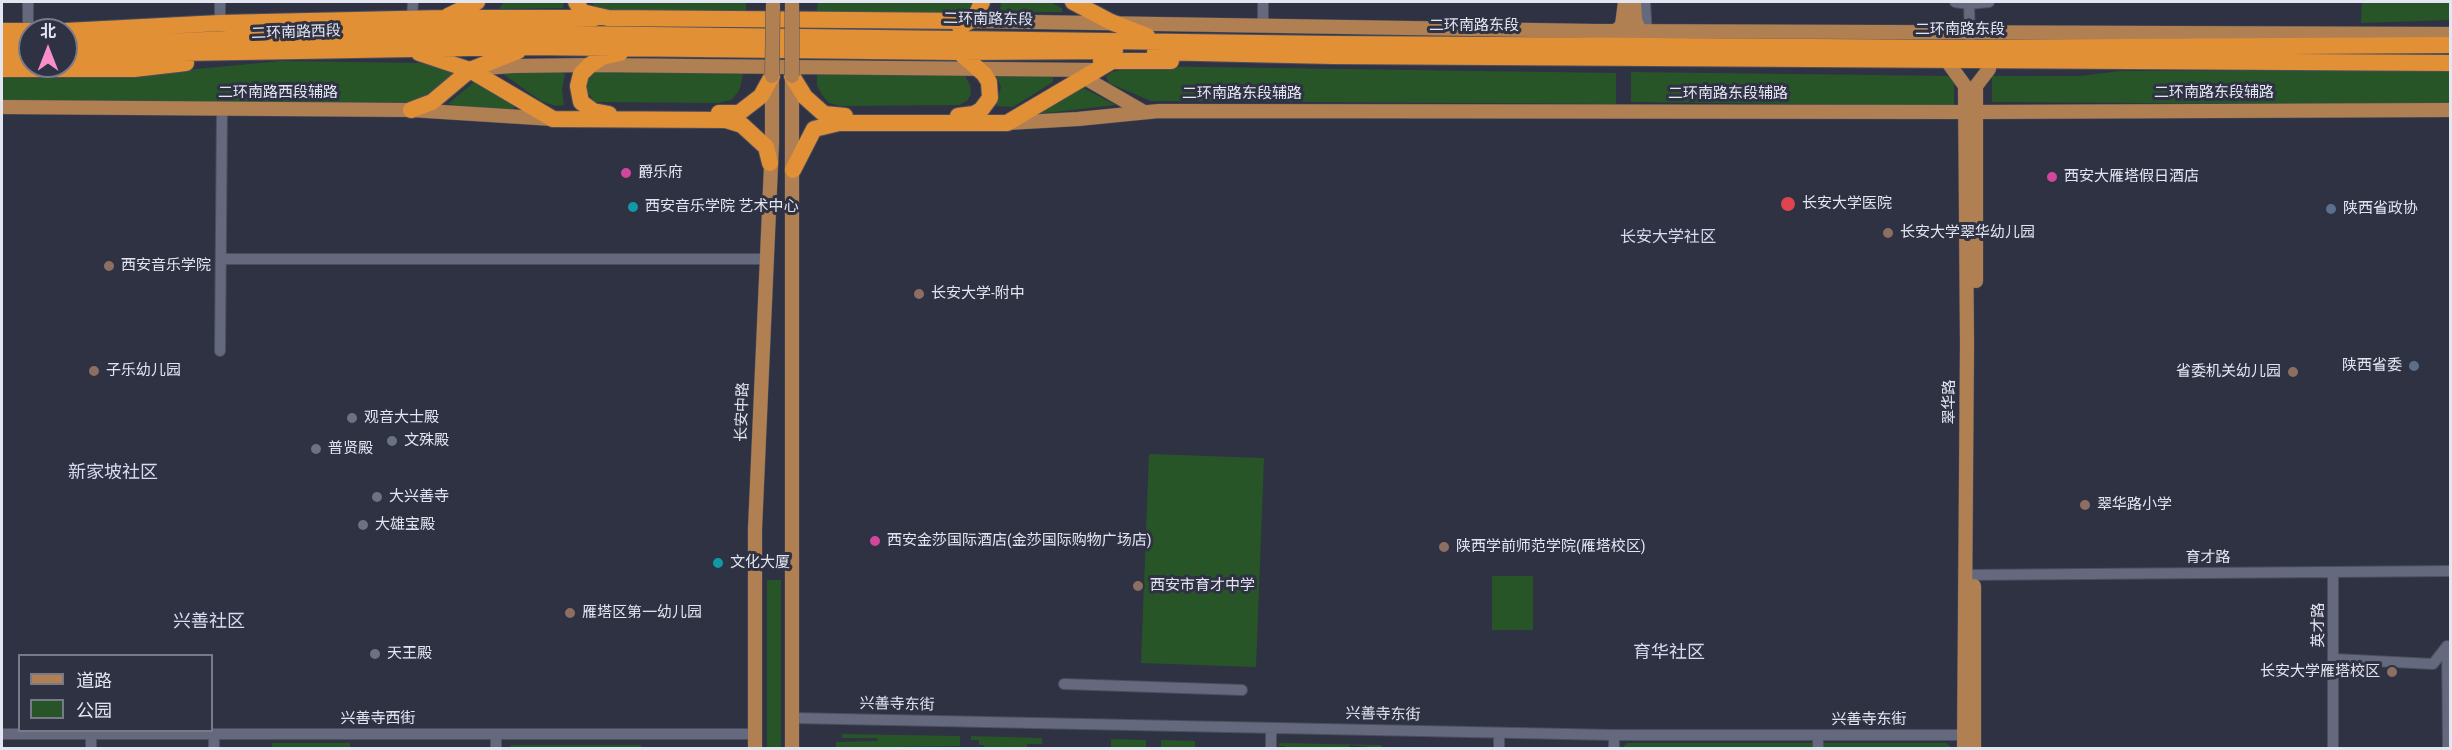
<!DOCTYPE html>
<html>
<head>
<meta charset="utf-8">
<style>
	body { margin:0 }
	#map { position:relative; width:2452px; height:750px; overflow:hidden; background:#2f3243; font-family:"Roboto Condensed","Noto Sans SC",sans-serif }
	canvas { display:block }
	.frame { position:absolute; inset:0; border:3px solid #e3e5f1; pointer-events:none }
	.legend { position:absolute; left:18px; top:654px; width:195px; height:78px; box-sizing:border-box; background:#2f3243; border:2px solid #777a89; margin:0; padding:8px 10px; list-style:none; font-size:18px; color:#e3e5f1 }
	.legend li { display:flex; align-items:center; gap:12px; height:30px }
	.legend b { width:30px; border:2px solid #777a89 }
	.north { position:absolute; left:18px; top:18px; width:60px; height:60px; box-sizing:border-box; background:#2f3243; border:2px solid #777a89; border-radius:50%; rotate:0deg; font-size:16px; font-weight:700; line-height:24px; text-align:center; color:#e3e5f1 }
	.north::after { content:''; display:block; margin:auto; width:21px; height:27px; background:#f98fc9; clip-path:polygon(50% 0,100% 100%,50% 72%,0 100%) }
</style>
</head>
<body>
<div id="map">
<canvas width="2452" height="750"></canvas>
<div class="frame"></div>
<ul class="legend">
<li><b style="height:8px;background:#b08052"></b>道路</li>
<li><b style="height:16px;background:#275528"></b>公园</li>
</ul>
<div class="north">北</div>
</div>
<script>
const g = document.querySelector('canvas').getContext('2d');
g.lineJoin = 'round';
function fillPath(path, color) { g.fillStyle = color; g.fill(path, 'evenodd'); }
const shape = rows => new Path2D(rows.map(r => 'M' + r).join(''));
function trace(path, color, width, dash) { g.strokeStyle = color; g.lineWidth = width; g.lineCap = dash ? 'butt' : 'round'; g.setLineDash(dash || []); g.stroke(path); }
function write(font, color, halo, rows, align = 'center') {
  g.font = font + ' "Roboto Condensed","Noto Sans SC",sans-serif'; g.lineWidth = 6; g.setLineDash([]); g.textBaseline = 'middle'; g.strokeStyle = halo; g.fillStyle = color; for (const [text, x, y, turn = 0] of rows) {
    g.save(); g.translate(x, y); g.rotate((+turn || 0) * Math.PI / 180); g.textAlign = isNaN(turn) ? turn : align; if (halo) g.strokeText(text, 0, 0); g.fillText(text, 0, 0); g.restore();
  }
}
fillPath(shape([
	[504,2,564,2,563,8,499,9],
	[591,2,746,2,746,12,599,10],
	[818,2,976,2,968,14,816,13],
	[1001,2,1050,2,1062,8,1062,12,1004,12,1000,10],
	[2362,2,2450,2,2450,20,2361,23],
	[282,61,420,63,460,72,416,102,2,103,2,79,14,76,121,76],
	[1137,66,1616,73,1616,104,1151,101,1109,83,1106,76,1112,72],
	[599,69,744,71,739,91,731,100,718,103,595,102,586,90,586,82,590,74],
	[506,70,561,70,565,74,562,89,564,105,556,106,541,101,503,74],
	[2120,71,2450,71,2450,105,1992,102,1992,76,2080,76],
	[817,72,956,72,965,76,970,85,971,94,967,101,959,105,840,106,829,103,822,95,817,86],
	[1631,72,1954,76,1954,106,1631,102],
	[996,75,1053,75,1053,82,1013,107,996,106,1001,87],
	[476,80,514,104,514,113,448,104],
	[1083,88,1116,105,1037,114],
	[1149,454,1264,458,1256,667,1141,663],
	[1492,576,1533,576,1533,630,1492,630],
	[767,580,781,580,781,748,767,748],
	[842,734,960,736,960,746,821,748,836,748,836,742,878,741,877,738,842,738],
	[971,736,1042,738,1042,744,1027,744,1027,748,984,748,984,745,979,745,979,740,971,740],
	[1111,739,1146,740,1146,748,1111,748],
	[1161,740,1195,741,1195,748,1161,748],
	[272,743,350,743,350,748,272,748],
	[1279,743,1382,745,1382,748,1350,745,1349,748,1285,748,1285,746,1279,746],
	[1627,743,1946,743,1952,748,1622,748],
	[511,745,641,745,641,748,499,748,510,748]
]), '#275528');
const minor = shape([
	[28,2,28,31],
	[1263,2,1263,25],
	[1645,2,1647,36],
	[1955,2,1969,4,1989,2],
	[1969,4,1970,40],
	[412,18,413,2],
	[220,23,220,2],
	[221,259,766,259],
	[220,351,222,109],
	[1965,575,2450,571],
	[2334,659,2433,664,2447,646,2448,748],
	[1064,684,1242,690],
	[792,718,1614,735,1971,735],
	[1499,733,1499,748],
	[2,734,755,734],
	[91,734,91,748],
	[214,734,214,748],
	[496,734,496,748],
	[1818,735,1818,748],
	[1271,748,1271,728],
	[1614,748,1614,735],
	[2333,748,2333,573]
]);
const major = shape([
	[1634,2,1635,20,1642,36],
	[970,21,1595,31,2450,34],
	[1612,35,1622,25,1625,2],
	[1947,61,1965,86,1967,344,1964,748],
	[484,68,513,66,590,65,1094,70],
	[1078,74,1144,112],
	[792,76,792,748],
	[2,107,411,110,553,119],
	[1007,123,1078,119,1159,111,1976,112,2450,110],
	[1976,281,1976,86,1989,69],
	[755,748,755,529,772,143,772,76],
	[1974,748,1974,586]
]);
const highway = shape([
	[576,2,582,12,608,18,970,21],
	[1073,2,1111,22,1147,36],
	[448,16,477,2],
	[464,18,595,18],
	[960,27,970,21,977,13,982,2],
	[2,31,30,31],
	[66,31,220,23,444,18,482,29],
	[66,43,163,42,313,35,497,33,1334,44,1970,48,2450,45],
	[2,44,30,44],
	[1155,52,1333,56,2450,63],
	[419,53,470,70,553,119,726,120,742,125,766,147,770,163],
	[66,55,527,47,959,52,1115,51],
	[2,56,30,55],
	[1101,61,1171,61],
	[2,69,134,69,186,63],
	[792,76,805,97,824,114,845,116],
	[411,110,432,102,470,70,518,51],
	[719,113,739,113,761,96,772,76],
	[609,114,593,111,581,102,578,86,581,74,590,65,602,57,620,53],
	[958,116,974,114,981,110,990,98,989,82,984,74,959,52],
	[793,170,814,129,839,123,1007,123,1112,61]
]);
trace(minor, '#4c4e5e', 12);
trace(major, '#4c4e5e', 15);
trace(highway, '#4c4e5e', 18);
trace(minor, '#65697d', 10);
trace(major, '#b08052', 14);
trace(highway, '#e29036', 16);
const majorBridge = shape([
	[772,76,773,4],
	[792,76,792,4]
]);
trace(majorBridge, '#4c4e5e', 15, []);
trace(majorBridge, '#b08052', 14);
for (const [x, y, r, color] of [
	[626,173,6,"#d1479c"],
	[2052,177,6,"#d1479c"],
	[1788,204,8,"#e0444e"],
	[633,207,6,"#0f9aa8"],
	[2331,209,6,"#5c6f8a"],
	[1888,233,6,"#8d6e63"],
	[109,266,6,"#8d6e63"],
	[919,294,6,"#8d6e63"],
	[2414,366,6,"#5c6f8a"],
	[94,371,6,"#8d6e63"],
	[2293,372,6,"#8d6e63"],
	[352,418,6,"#6b7280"],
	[392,441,6,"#6b7280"],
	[316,449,6,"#6b7280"],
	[377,497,6,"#6b7280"],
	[2085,505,6,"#8d6e63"],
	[363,525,6,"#6b7280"],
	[875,541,6,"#d1479c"],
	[1444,547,6,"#8d6e63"],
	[718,563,6,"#0f9aa8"],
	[1138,586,6,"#8d6e63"],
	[570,613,6,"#8d6e63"],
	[375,654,6,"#6b7280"],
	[2392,672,6,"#8d6e63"]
]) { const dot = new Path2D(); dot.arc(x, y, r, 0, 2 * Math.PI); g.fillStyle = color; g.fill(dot); trace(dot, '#2f3243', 2); }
write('15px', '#e3e5f1', '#2f3243', [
	["二环南路东段",988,20,1],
	["二环南路东段",1474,26],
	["二环南路东段",1960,30],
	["二环南路西段",296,33,-2],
	["二环南路西段辅路",278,93],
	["二环南路东段辅路",2214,93],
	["二环南路东段辅路",1242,94],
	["二环南路东段辅路",1728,94],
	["翠华路",1950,402,-90],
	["长安中路",743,412,-88],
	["育才路",2208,558],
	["英才路",2319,625,-90],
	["兴善寺东街",897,705,1],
	["兴善寺东街",1383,715,1],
	["兴善寺西街",378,719],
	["兴善寺东街",1869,720]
]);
write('15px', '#e3e5f1', '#2f3243', [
	["爵乐府",638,173],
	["西安大雁塔假日酒店",2064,177],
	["长安大学医院",1802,204],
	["西安音乐学院 艺术中心",645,207],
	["陕西省政协",2343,209],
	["长安大学翠华幼儿园",1900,233],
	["西安音乐学院",121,266],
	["长安大学-附中",931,294],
	["陕西省委",2402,366,"right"],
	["子乐幼儿园",106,371],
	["省委机关幼儿园",2281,372,"right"],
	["观音大士殿",364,418],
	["文殊殿",404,441],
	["普贤殿",328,449],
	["大兴善寺",389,497],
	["翠华路小学",2097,505],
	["大雄宝殿",375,525],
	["西安金莎国际酒店(金莎国际购物广场店)",887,541],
	["陕西学前师范学院(雁塔校区)",1456,547],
	["文化大厦",730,563],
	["西安市育才中学",1150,586],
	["雁塔区第一幼儿园",582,613],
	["天王殿",387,654],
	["长安大学雁塔校区",2380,672,"right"]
], 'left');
write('16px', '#d7dbf2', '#2f3243', [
	["长安大学社区",1668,238]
]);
write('18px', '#d7dbf2', '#2f3243', [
	["新家坡社区",113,473],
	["兴善社区",209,622],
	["育华社区",1669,653]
]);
</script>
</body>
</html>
